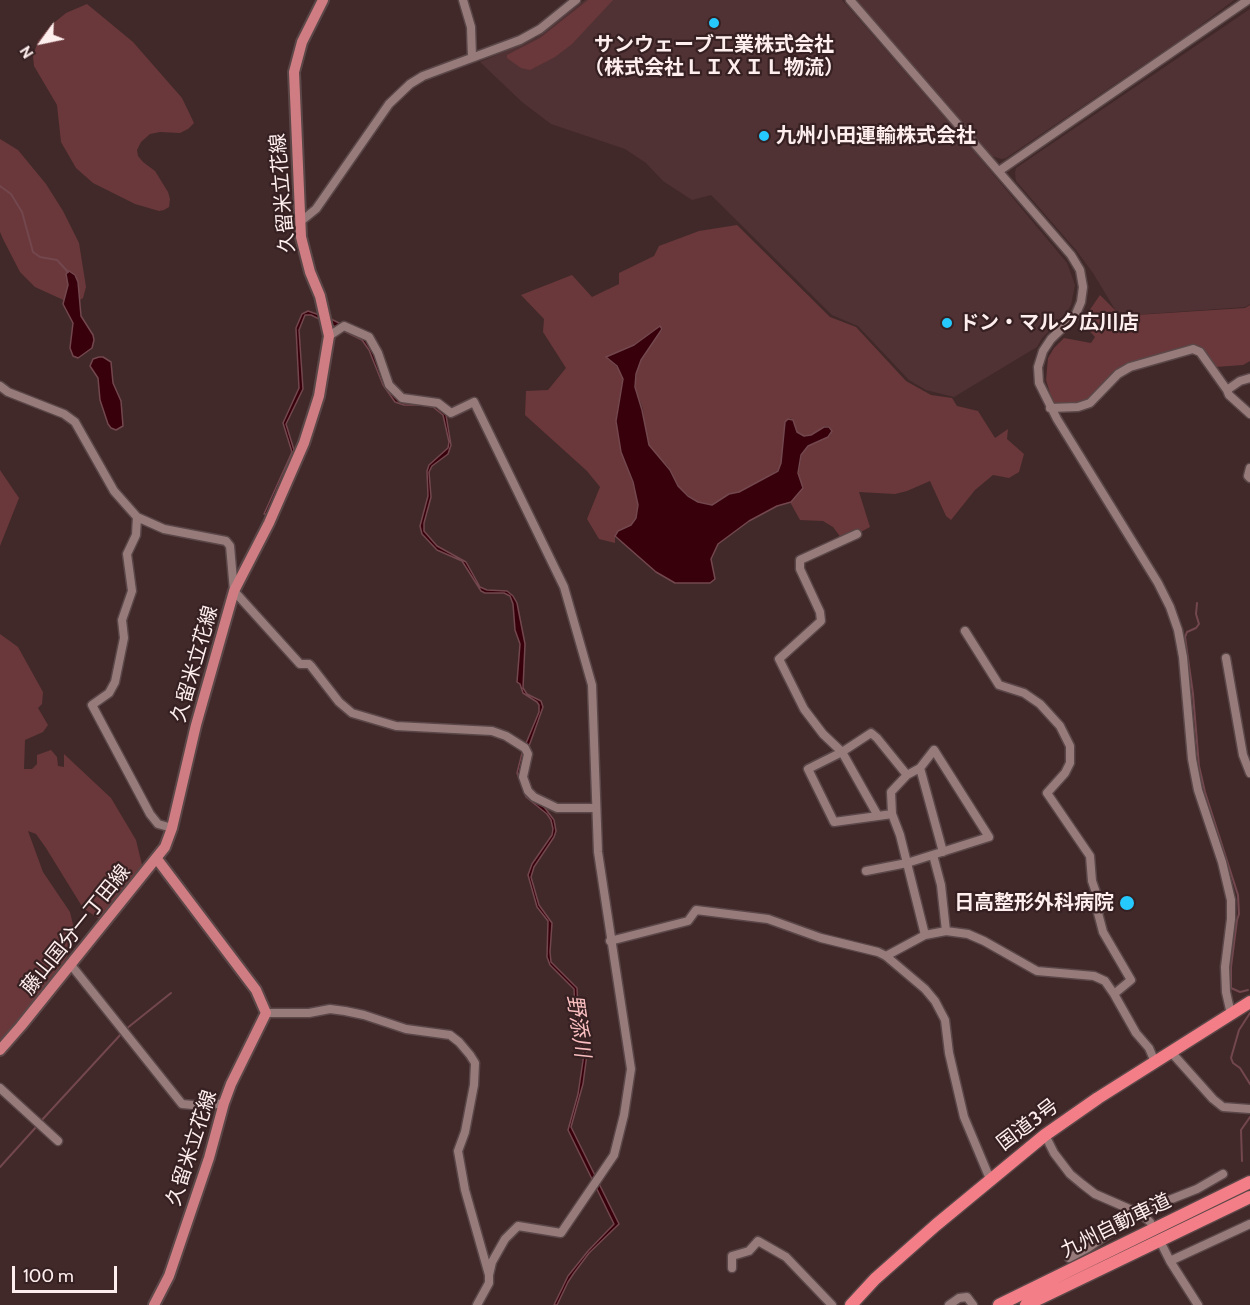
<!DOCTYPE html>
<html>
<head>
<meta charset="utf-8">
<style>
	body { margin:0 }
	#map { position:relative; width:1250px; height:1305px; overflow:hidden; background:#41292a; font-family:Cabin,sans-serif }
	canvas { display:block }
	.north { position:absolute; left:12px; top:12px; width:60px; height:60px; -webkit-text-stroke:4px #362021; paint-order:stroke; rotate:237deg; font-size:16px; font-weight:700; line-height:24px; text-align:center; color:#feeeee }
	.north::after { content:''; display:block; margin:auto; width:21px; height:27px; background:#feeeee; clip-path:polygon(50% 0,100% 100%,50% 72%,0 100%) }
	.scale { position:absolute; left:12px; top:1266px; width:105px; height:27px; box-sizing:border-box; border:3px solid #feeeee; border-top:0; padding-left:8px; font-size:18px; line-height:21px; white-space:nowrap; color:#feeeee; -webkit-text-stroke:4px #362021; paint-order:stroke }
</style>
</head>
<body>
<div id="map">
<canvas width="1250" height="1305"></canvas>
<div class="north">N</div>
<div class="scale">100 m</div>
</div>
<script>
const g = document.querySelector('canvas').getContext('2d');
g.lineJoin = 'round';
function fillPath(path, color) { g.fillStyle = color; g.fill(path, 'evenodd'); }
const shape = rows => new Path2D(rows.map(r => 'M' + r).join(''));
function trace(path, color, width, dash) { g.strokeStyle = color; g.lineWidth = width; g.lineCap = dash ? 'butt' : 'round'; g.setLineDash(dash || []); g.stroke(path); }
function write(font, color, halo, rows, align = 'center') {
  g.font = font + ' Cabin,"Noto Sans JP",sans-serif'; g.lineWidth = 4.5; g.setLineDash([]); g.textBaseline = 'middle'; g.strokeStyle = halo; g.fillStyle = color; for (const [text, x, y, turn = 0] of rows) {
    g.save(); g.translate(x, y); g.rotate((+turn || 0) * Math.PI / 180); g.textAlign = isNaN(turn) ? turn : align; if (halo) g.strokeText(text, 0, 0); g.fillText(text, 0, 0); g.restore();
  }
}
fillPath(shape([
	[585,0,842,0,973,150,1067,263,1075,285,1071,305,1065,315,1042,338,1037,347,954,397,926,390,909,380,858,326,832,315,711,195,692,200,663,181,646,163,625,149,551,124,522,102,480,62,536,38],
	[855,0,1234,0,1189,34,1006,158,1002,159,991,156],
	[1250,9,1250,304,1245,307,1119,316,1093,273,1076,250,1016,181,1015,173,1016,168]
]), '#513234');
fillPath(shape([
	[588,0,613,0,572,44,555,57,530,70,521,68,507,58,507,55,540,38],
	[87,4,133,42,182,98,194,123,188,129,180,133,160,132,150,134,141,142,137,150,138,156,143,162,155,171,168,192,170,199,169,207,164,210,159,211,135,204,93,183,76,168,61,142,57,105,34,66,33,56,38,41,50,26,66,13],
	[0,139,18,150,46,184,63,211,79,243,86,287,83,298,78,301,70,303,35,287,20,272,3,239,0,232],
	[737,225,830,317,856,327,906,381,931,395,952,398,957,406,978,411,995,438,1008,429,1007,439,1024,454,1019,472,1009,478,993,475,975,490,951,520,946,516,930,481,907,491,895,494,859,492,870,527,857,534,842,539,833,527,823,521,800,520,790,502,803,487,798,477,802,452,810,445,830,436,832,430,829,426,825,426,811,435,804,436,798,434,791,418,787,420,785,425,781,464,778,470,741,492,729,494,714,505,698,502,680,489,668,466,652,451,645,435,643,409,635,387,637,370,643,356,663,329,660,326,645,338,627,349,606,357,620,370,623,377,616,419,621,451,637,495,638,506,636,517,630,526,615,534,615,543,599,539,587,519,600,487,587,471,525,415,526,391,548,390,566,368,543,332,544,319,521,295,572,275,592,297,619,284,619,273,654,256,659,246,699,231],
	[1100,295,1121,316,1245,308,1250,305,1250,361,1243,365,1215,367,1201,348,1125,365,1086,400,1071,405,1053,403,1046,380,1048,358,1054,348,1064,338,1091,343,1095,337,1085,326,1089,311],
	[0,470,19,498,0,546],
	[0,634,18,647,43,692,42,704,38,708,48,725,43,732,25,740,24,769,32,769,37,764,37,755,51,750,57,757,58,766,64,767,64,754,111,798,136,840,143,869,105,919,98,918,83,908,46,848,36,834,28,831,43,872,70,912,74,929,72,949,52,981,0,1046]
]), '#6a383b');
const water = shape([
	[69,271,75,275,78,282,81,316,93,335,94,340,92,348,78,358,73,356,70,348,73,323,63,304,68,285,66,274,69,271],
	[308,311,331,319,357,332,365,339,372,349,386,384,396,398,404,403,426,404,437,407,446,415,451,445,448,454,432,466,429,472,431,497,424,523,424,531,437,546,466,562,480,587,487,590,507,591,513,596,517,603,525,644,523,688,527,694,541,701,543,707,519,774,554,820,556,831,554,837,534,867,531,877,539,905,552,923,550,952,551,962,577,988,579,1032,587,1054,583,1084,571,1127,619,1224,589,1253,574,1273,568,1282,557,1305,554,1305,568,1276,588,1251,614,1224,568,1130,578,1094,584,1054,576,1032,574,989,550,965,547,957,548,921,537,907,528,875,532,864,552,835,553,829,551,820,547,814,526,797,517,773,522,753,539,712,539,705,537,702,523,693,520,684,517,682,520,644,515,630,513,604,510,596,504,593,485,593,481,591,462,561,437,550,422,534,420,526,428,496,427,471,429,465,448,448,449,442,443,415,433,407,420,405,404,405,395,402,383,385,369,350,362,340,311,315,305,315,299,330,303,389,286,424,294,450,267,514,264,514,292,452,283,423,299,388,296,328,302,314,308,311],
	[660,326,662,329,641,360,636,374,635,387,642,410,649,445,670,470,678,486,688,496,698,502,712,505,729,494,739,492,778,471,781,463,785,422,788,419,793,420,797,432,804,436,811,435,824,427,829,427,832,431,828,437,808,446,801,455,798,473,803,488,791,502,777,506,749,521,718,544,711,559,715,579,710,583,675,583,656,572,615,536,618,531,631,525,636,518,638,505,633,482,621,452,616,421,623,379,617,366,606,357,634,345,660,326],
	[99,357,103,357,111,362,113,383,121,401,123,426,116,430,111,428,108,424,100,400,98,378,90,366,93,359,99,357]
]);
fillPath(water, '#37000a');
trace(water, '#73474e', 1.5);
trace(shape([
	[0,186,11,194,22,212,33,252,40,257,57,260,68,272],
	[1197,603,1196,614,1199,624,1196,628,1187,632,1185,637,1193,694,1199,766,1205,792,1238,895,1239,914,1237,920,1231,967,1231,988,1240,992,1248,990],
	[1250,1013,1239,1030,1231,1058,1233,1063,1240,1068,1250,1084],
	[126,1029,171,993],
	[41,1121,122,1033],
	[1242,1161,1241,1130,1250,1117],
	[0,1167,37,1126]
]), '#73474e', 2);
const minor = shape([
	[463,0,471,27,472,57],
	[850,0,1071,255,1080,270,1083,287,1081,302,1075,316,1051,339,1043,351,1038,367,1039,383,1057,419,1158,583,1170,607,1178,630,1183,657,1192,759,1198,790,1222,862,1231,900,1231,919,1225,967,1226,992,1231,1014],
	[999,171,1248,0],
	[300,222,316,209,389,104,410,84,423,76,520,40,540,29,576,0],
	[329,336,344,326,369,337,378,353,389,385,402,398,438,403,451,413,474,402,564,587,592,685,598,852,631,1069,624,1115,614,1155,561,1233,518,1226,505,1239,492,1262,489,1275],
	[1250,378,1240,381,1227,390,1229,395,1250,414],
	[0,386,8,392,64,414,75,422,114,491,137,517,164,529,226,541,230,546,234,591,300,664,309,664,311,666,339,702,352,713,396,726,492,731,506,736,525,748,528,754,523,777,528,791,534,797,557,808,595,808],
	[1050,408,1078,407,1090,403,1118,374,1130,367,1193,349,1200,352,1227,390],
	[1250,468,1248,476,1250,478],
	[137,517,136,535,127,554,132,591,122,620,124,638,115,682,109,693,92,705,150,814,158,824,172,828],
	[857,534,800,560,800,569,820,612,821,621,779,659,804,709,823,734,842,752,878,816,892,814],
	[965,631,999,685,1024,693,1040,704,1060,726,1070,746,1070,763,1065,773,1047,793,1090,856,1092,881,1101,907,1098,913,1103,932,1131,980,1114,994,1136,1033,1149,1048,1155,1062],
	[1226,658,1243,755,1250,773],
	[920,768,943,852],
	[878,816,834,822,808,769,842,752,871,733,877,738,907,775],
	[933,855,941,885,946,931],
	[866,871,907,863,989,837,934,750,920,768,907,775,891,792,892,814,900,835,925,935,886,956],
	[925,935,946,931,968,934,984,941,1037,971,1094,976,1105,981,1114,994],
	[610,941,688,921,696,910,768,919,821,938,878,952,886,956,925,989,935,1001,945,1020,949,1053,964,1117,990,1179],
	[71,965,182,1104,204,1106,224,1103],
	[266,1013,309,1013,330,1009,345,1011,364,1015,406,1029,450,1035,459,1042,470,1055,475,1063,474,1085,465,1132,458,1151,465,1190,489,1275,489,1283,477,1305],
	[1171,1052,1213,1099,1223,1107,1250,1109],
	[0,1088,58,1141],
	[1045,1135,1054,1153,1070,1174,1082,1184,1095,1194,1141,1214,1150,1222],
	[1141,1214,1154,1206,1197,1189,1223,1174],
	[1163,1247,1170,1261,1198,1305],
	[1069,1258,1088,1248,1138,1213],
	[1170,1261,1250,1224],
	[732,1268,732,1256,749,1251,758,1241,786,1257,832,1305],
	[949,1305,959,1298,967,1297,973,1305]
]);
const major = shape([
	[0,1050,21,1026,165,847,172,828,196,725,234,591,269,523,304,443,319,396,329,336,320,296,310,272,301,237,294,72,302,42,323,0],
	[154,1305,169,1276,209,1158,224,1103,231,1084,266,1013,256,990,157,859]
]);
const highway = shape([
	[851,1305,875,1279,936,1225,1045,1135,1098,1098,1250,1002],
	[999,1305,1250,1182],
	[1026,1305,1250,1197]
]);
trace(minor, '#5b4748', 11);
trace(major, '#5b4748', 14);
trace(highway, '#5b4748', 15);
trace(minor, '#977b7b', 8);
trace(major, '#cf7d82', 10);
trace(highway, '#f47e87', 12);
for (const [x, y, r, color] of [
	[714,23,6,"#25c9fe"],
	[764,136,6,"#25c9fe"],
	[947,323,6,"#25c9fe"],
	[1127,903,8,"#25c9fe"]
]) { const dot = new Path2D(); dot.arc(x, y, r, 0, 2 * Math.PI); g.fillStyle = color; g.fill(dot); trace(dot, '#362021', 2); }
write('bold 20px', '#feeeee', '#362021', [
	["サンウェーブ工業株式会社",714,45,"center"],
	["（株式会社ＬＩＸＩＬ物流）",714,68,"center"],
	["九州小田運輸株式会社",776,136],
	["ドン・マルク広川店",959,323],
	["日高整形外科病院",1114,903,"right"]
], 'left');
write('20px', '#feeeee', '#362021', [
	["久留米立花線",283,193,-95],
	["久留米立花線",195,664,-74],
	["藤山国分一丁田線",76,930,-51],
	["国道3号",1028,1125,-37],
	["久留米立花線",192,1148,-72],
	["九州自動車道",1116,1226,-26]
]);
write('italic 21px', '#fbbfc1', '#362021', [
	["野添川",578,1026,82]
]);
</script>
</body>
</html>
